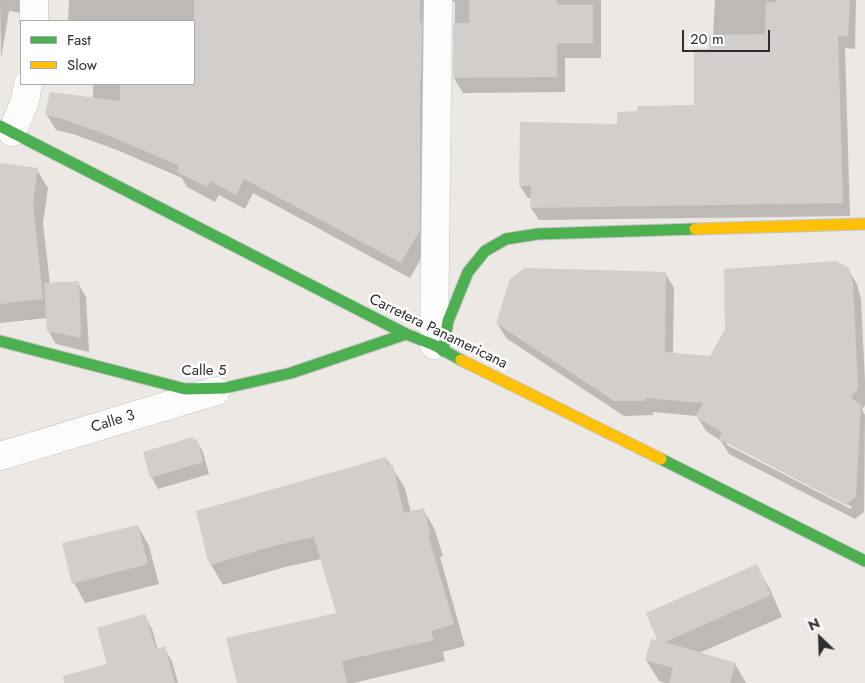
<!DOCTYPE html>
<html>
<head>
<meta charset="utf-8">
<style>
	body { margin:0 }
	#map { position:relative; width:865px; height:683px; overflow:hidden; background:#ece8e4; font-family:Jost,sans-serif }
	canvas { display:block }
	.legend { position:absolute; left:20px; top:20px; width:175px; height:65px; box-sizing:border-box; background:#fff; border:1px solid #ababab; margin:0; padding:6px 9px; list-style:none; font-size:15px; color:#2e2e2e }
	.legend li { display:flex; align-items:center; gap:10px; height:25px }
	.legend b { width:25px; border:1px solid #ababab }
	.north { position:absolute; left:795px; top:613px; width:50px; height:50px; -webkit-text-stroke:4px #fff; paint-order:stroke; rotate:336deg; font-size:14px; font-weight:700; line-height:20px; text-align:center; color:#2e2e2e }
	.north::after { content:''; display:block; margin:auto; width:18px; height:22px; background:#2e2e2e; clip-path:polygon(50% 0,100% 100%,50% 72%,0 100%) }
	.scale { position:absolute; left:682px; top:30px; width:88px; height:22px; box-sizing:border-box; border:2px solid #2e2e2e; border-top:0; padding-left:6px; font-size:15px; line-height:18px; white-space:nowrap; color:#2e2e2e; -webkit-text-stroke:4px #fff; paint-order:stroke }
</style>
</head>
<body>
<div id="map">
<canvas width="865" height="683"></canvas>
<ul class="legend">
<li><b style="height:6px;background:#4caf50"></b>Fast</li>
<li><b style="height:6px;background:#ffc107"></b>Slow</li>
</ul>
<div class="north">N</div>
<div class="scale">20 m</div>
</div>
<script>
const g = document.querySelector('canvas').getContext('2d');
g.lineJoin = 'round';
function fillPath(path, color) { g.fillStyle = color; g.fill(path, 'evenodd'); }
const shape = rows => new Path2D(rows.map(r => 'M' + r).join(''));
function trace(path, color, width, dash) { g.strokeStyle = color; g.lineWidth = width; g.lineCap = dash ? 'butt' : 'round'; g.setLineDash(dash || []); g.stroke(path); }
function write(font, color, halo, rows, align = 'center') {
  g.font = font + ' Jost,sans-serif'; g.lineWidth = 5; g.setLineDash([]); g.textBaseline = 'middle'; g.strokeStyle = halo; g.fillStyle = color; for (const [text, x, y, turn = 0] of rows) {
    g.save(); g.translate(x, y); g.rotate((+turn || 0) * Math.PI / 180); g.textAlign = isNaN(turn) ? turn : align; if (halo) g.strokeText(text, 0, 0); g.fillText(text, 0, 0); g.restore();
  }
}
fillPath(shape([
	[0,0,29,0,29,14,9,11,1,59],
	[69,0,446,0,428,246,410,278,253,193,245,209,219,195,215,202,187,187,182,178,117,150,73,134,56,130,47,115,93,99,93,84,194,84,194,21,68,21],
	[450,0,601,0,601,58,565,58,565,92,463,93,454,78,455,2],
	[715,0,856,0,855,49,845,48,850,216,539,220,531,208,532,198,528,198,520,186,618,125,695,106,710,51,713,36],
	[0,164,37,170,48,188,43,223,50,284,78,283,86,297,89,352,56,344,48,330,47,318,0,323],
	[848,269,857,284,861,299,865,381,865,405,862,410,865,415,864,512,855,519,729,454,721,441,706,431,697,416,653,412,653,415,624,416,506,338,497,323,665,273,674,288,673,354,711,357],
	[727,442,852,507,851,509,727,445],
	[196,440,203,452,209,474,158,489,152,478,145,453],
	[386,458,405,488,411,513,423,509,435,530,443,556,440,557,465,646,443,652,445,661,354,683,238,683,337,614,321,559,285,567,223,585,209,561,197,512],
	[138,526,149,546,159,584,85,603,74,583],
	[756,566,769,587,782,617,699,653,735,664,746,683,665,683,659,681,646,660,659,642],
	[144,615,152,629,158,650,164,648,172,661,178,683,103,683,109,664]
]), '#0003');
fillPath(shape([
	[194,0,420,0,420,22,422,22,421,78,420,78,420,230,401,263,244,179,236,195,210,181,207,187,177,172,179,166,150,153,107,135,63,119,45,115,50,92,120,101,120,84,194,84],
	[469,0,557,0,557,5,593,5,593,43,557,43,557,77,453,78,453,23,469,23],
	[776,0,850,0,848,36,838,36,843,203,530,208,531,186,519,186,520,122,617,124,617,112,637,111,638,106,694,105,694,49,709,49,709,35,765,34,766,2,776,2],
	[0,163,38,168,33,203,43,299,0,304],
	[836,261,849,268,853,283,858,388,851,398,861,405,856,496,846,505,719,439,722,433,696,416,703,403,645,398,645,401,614,401,496,323,510,279,525,268,666,272,665,352,710,356,725,329,724,269],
	[79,281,81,338,47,331,44,283],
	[193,437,194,440,197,439,203,462,150,478,143,452],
	[386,457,389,466,393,465,404,513,424,508,431,535,428,535,454,624,431,631,434,640,342,661,347,683,237,683,226,638,336,613,314,537,273,546,210,565,209,561,208,562,196,511],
	[138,525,148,564,72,584,62,543],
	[757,564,771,595,665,642,736,663,730,683,669,683,673,668,645,660,651,639,657,640,646,613],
	[145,614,156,649,165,646,175,683,64,683,63,676,107,664,97,628]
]), '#d1cecb');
const street = shape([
	[34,21,34,0],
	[12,132,25,101,28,84],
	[434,345,438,0],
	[0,456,216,391]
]);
const fast = shape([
	[0,126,406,334,434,345,461,360],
	[0,341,185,389,225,388,291,373,406,334],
	[443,351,448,321,468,272,485,251,506,239,538,234,695,229],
	[661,459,865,561]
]);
const slow = shape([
	[695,229,865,224],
	[461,360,661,459]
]);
trace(street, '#c5c4c5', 29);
trace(fast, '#c5c4c5', 13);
trace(slow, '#c5c4c5', 13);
trace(street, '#fcfcfb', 28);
trace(fast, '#4caf50', 11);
trace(slow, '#ffc107', 11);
write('15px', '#2e2e2e', '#fff', [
	["Carretera Panamericana",438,332,26],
	["Calle 5",204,371],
	["Calle 3",113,422,-17]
]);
</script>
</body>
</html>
